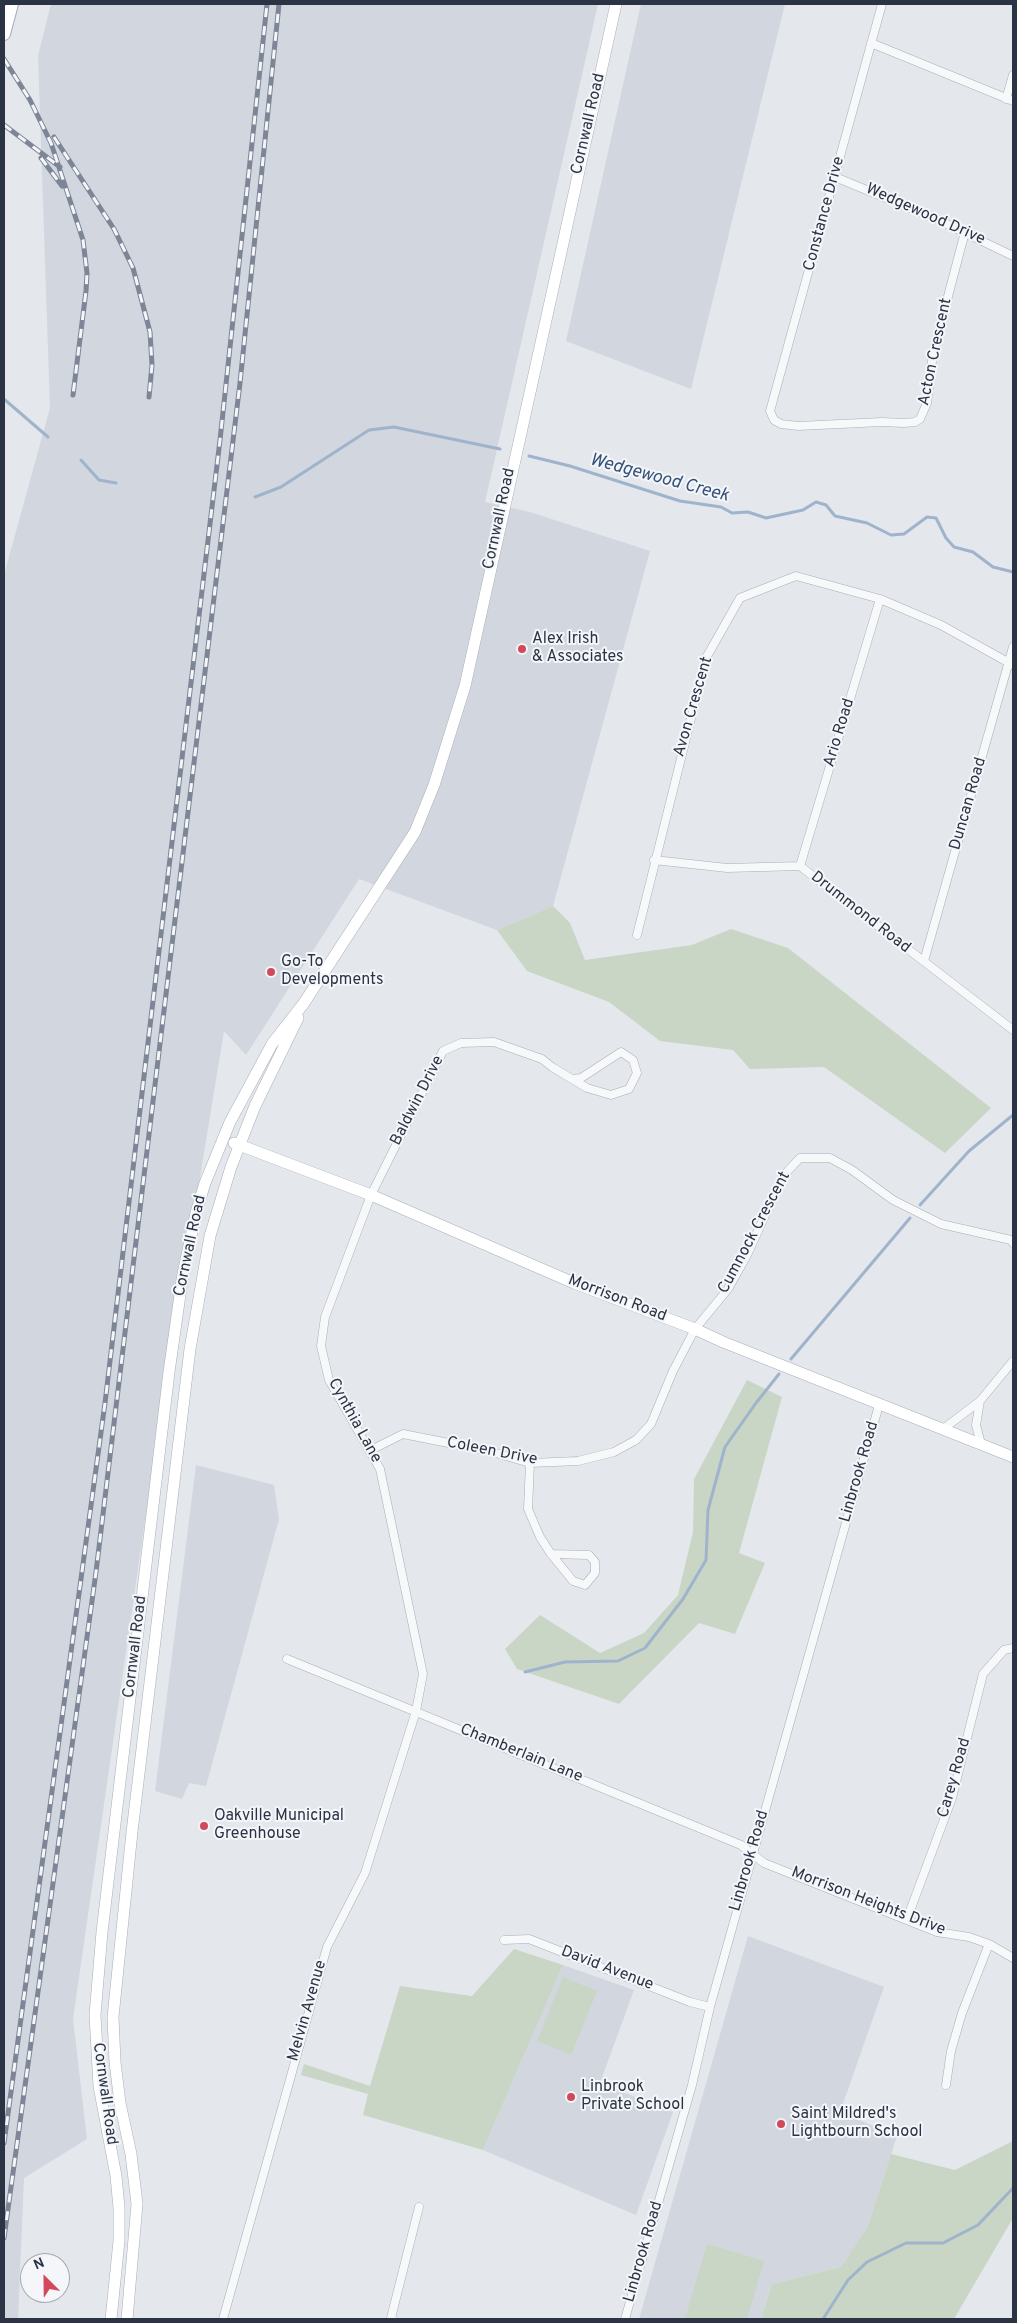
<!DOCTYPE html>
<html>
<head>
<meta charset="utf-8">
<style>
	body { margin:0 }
	#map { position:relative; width:1017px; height:2323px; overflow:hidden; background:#e4e7ec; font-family:Overpass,sans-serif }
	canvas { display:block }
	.frame { position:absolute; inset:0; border:5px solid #2b3445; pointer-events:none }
	.north { position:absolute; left:20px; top:2253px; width:50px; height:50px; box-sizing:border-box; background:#f4f6f9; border:1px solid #a4a8b1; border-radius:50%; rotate:337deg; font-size:14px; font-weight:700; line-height:20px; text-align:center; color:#2b3445 }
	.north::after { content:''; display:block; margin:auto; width:18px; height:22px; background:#d1495b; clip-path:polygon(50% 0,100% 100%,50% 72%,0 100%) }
</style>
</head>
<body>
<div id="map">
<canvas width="1017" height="2323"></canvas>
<div class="frame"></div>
<div class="north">N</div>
</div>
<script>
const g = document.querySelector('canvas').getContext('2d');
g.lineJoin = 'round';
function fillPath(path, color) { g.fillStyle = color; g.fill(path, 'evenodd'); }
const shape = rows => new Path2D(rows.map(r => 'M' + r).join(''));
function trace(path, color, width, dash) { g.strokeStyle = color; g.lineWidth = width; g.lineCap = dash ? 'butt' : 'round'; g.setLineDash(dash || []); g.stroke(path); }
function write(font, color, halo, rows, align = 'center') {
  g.font = font + ' Overpass,sans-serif'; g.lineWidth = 4; g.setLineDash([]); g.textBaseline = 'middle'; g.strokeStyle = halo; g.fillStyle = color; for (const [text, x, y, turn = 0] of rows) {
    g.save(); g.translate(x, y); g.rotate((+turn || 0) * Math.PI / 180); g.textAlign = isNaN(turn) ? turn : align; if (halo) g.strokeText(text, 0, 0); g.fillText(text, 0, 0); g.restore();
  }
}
fillPath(shape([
	[51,4,598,4,485,502,530,512,650,551,553,906,497,930,359,879,246,1055,224,1031,155,1451,73,2019,87,2139,24,2178,18,2319,4,2319,4,575,50,408,38,56],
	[641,4,785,4,691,389,566,341],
	[196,1465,274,1485,279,1519,206,1786,189,1783,182,1799,155,1791],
	[748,1936,884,1987,840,2112,897,2136,868,2226,841,2267,772,2284,761,2319,639,2319],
	[563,1965,634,1990,600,2083,673,2112,636,2215,483,2150]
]), '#d2d6de');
fillPath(shape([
	[553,906,570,923,585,960,692,945,731,929,788,948,991,1108,945,1153,824,1067,750,1069,733,1050,660,1041,609,1002,527,971,497,930],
	[747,1380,782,1397,739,1553,765,1563,735,1634,699,1623,619,1704,517,1669,505,1649,540,1615,600,1653,644,1633,678,1595,693,1532,694,1479],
	[514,1949,563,1965,483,2150,363,2115,368,2094,301,2075,304,2064,370,2086,400,1986,472,1996],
	[563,1977,597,1991,571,2055,537,2041],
	[1013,2141,1013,2218,954,2319,761,2319,772,2284,841,2267,868,2226,891,2154,955,2170],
	[707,2244,764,2261,747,2319,685,2319]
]), '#c9d6c5');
trace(shape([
	[4,399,48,437],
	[529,456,570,466,680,501,721,507,732,513,748,512,766,518,803,510,816,502,826,505,835,516,867,523,891,535,904,534,927,517,936,518,946,538,954,547,973,552,993,567,1013,572],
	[81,460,99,480,116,483],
	[255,497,281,487,369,430,394,427,500,449],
	[920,1205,969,1151,1013,1115],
	[791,1359,910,1218],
	[525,1672,565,1662,618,1661,645,1648,683,1599,706,1560,708,1510,725,1447,756,1403,779,1374],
	[823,2319,848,2280,867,2262,906,2243,943,2243,978,2225,1013,2188]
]), '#9fb4cc', 3);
const street = shape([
	[882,4,770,411,774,420,781,424,798,426,882,422,904,423,915,422,920,419,927,403,933,353,965,232],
	[871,43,1013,101],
	[1006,99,1013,75],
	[835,177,932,217,1013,256],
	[654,860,727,868,800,866,1013,1030],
	[800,866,880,599],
	[637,935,706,658,740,598,796,576,880,599,941,625,1013,665],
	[924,961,1013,647],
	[980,1401,976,1425,981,1444],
	[943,1429,980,1401,1013,1361],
	[371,1450,403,1434,489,1451,530,1463,578,1461,614,1452,636,1440,651,1424,673,1371,695,1329,728,1289,747,1255,783,1176,800,1158,830,1158,852,1170,893,1200,941,1224,1011,1240,1013,1243],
	[530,1463,528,1509,540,1537,551,1554,573,1581,585,1585,595,1573,595,1562,589,1555,551,1554],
	[287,1659,741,1845,764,1863,834,1891,937,1932,969,1937,989,1944,1013,1958],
	[907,1919,952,1798,983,1674,1004,1650,1013,1648],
	[504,1940,529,1939,690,2002,710,2007],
	[946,2085,951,2051,962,2013,989,1944],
	[223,2319,327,1947,365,1873,416,1711,423,1674,380,1469,329,1380,321,1346,325,1317,371,1195,443,1051,461,1043,494,1042,542,1059,552,1067,587,1088,611,1095,629,1089,637,1073,633,1060,621,1052,581,1078,572,1079],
	[393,2319,391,2318,419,2207],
	[625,2319,692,2085,710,2007,879,1405]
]);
const secondary = shape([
	[234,1143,371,1195,574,1283,695,1329,723,1342,1013,1457],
	[111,2319,119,2241,119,2208,116,2176,99,2086,95,2015,102,1932,169,1372,183,1274,196,1213,205,1183,230,1122,272,1044,304,1003,415,832,434,785,465,686,616,4],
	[127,2319,137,2204,131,2154,120,2103,115,2062,113,2017,132,1832,190,1349,210,1236,231,1167,255,1106,298,1018]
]);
const primary = shape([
	[4,34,12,4]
]);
trace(street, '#a9aeb7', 9);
trace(secondary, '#a9aeb7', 12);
trace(primary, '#a3abb8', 14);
trace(street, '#f7f8fa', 8);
trace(secondary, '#fff', 11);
trace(primary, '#fff', 12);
const rail = shape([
	[4,59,30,100,51,143,83,240,87,273,86,291,73,395],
	[4,125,60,167],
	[54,137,114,229,133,268,150,332,152,365,149,397],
	[41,158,62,186],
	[4,2143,105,1403,220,440,267,4],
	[4,2238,96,1572,240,383,279,4]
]);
trace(rail, '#7d8696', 5);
trace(rail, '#f4f6f9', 3, [9]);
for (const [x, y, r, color] of [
	[522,649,5,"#d1495b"],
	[271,972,5,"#d1495b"],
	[204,1826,5,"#d1495b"],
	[571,2097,5,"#d1495b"],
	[781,2124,5,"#d1495b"]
]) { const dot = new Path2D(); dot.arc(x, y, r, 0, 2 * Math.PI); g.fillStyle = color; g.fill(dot); trace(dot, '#f4f6f9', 2); }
write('16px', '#2b3445', '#f4f6f9', [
	["Cornwall Road",589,124,-77],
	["Constance Drive",825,214,-75],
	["Wedgewood Drive",925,215,24],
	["Acton Crescent",936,352,-78],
	["Cornwall Road",500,519,-78],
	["Avon Crescent",694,707,-74],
	["Ario Road",840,733,-73],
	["Duncan Road",969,804,-74],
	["Drummond Road",860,913,38],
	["Baldwin Drive",418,1101,-63],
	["Cumnock Crescent",755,1233,-62],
	["Cornwall Road",191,1246,-78],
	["Morrison Road",617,1299,21],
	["Cynthia Lane",354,1421,61],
	["Coleen Drive",492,1452,11],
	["Linbrook Road",860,1472,-74],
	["Cornwall Road",136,1647,-83],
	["Chamberlain Lane",521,1754,22],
	["Carey Road",955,1778,-74],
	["Linbrook Road",750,1861,-74],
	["Morrison Heights Drive",868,1902,21],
	["David Avenue",607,1969,21],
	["Melvin Avenue",308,2011,-74],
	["Cornwall Road",104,2094,82],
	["Linbrook Road",644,2252,-74]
]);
write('16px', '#2b3445', '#f4f6f9', [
	["Alex Irish",532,640],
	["& Associates",532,658],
	["Go-To",281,963],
	["Developments",281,981],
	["Oakville Municipal",214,1817],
	["Greenhouse",214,1835],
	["Linbrook",581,2088],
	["Private School",581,2106],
	["Saint Mildred's",791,2115],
	["Lightbourn School",791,2133]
], 'left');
write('italic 18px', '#34527a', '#f4f6f9', [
	["Wedgewood Creek",659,479,15]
]);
</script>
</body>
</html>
